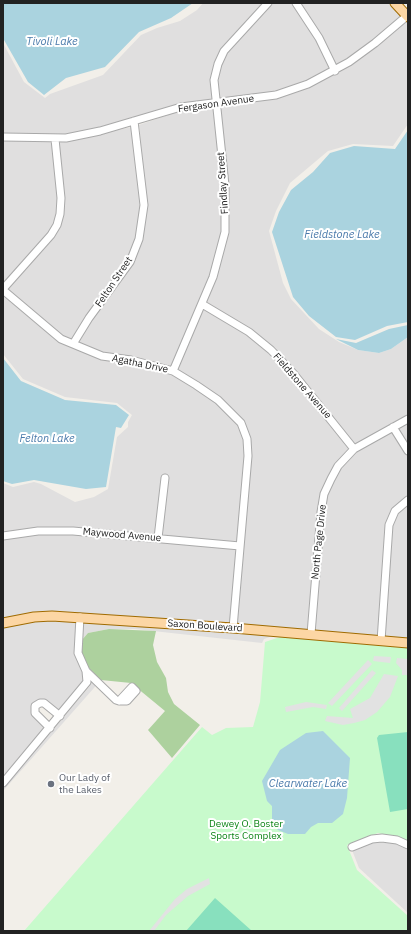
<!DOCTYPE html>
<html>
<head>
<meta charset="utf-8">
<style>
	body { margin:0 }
	#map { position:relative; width:411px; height:934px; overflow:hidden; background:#f2efe9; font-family:"IBM Plex Sans",sans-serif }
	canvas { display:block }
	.frame { position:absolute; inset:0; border:4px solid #222; pointer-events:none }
</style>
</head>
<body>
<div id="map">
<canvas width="411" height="934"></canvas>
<div class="frame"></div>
</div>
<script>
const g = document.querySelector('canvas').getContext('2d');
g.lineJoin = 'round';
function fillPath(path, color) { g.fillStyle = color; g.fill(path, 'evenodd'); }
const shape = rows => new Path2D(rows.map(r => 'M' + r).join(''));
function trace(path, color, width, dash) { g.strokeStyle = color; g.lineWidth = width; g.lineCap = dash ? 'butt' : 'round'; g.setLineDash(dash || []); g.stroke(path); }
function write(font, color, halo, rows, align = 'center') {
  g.font = font + ' "IBM Plex Sans",sans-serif'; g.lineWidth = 4; g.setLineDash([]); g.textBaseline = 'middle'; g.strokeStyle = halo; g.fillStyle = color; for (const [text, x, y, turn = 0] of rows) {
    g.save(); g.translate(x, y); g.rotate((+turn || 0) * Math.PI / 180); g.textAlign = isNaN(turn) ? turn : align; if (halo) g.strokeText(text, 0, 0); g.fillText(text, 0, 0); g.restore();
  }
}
fillPath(shape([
	[203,3,263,3,221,50,214,63,211,79,213,100,65,135,3,134,3,43,24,82,45,98,50,94,103,75,141,35,157,28,180,21,197,10],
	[272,3,292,3,296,7,316,39,330,69,306,81,275,92,220,99,218,81,221,66,227,53],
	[300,3,391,3,402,15,373,41,336,66,321,36],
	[407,20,408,124,393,146,353,144,328,151,290,183,276,211,269,231,283,283,291,299,319,329,339,342,358,350,379,353,391,349,408,337,408,416,355,445,295,371,206,303,216,278,228,233,228,186,220,106,277,98,310,87,351,65,377,46],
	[214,106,222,185,222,232,210,276,171,367,131,357,102,353,78,343,92,320,133,264,142,240,147,205,139,125,182,110],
	[132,127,141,205,136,238,127,260,72,340,62,336,7,290,54,237,60,226,63,216,64,198,59,142],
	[3,140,52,142,58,198,57,213,49,233,3,284],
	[3,294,39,326,60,341,75,348,172,374,195,387,216,403,238,425,244,440,245,456,237,543,162,535,169,476,163,474,155,535,38,528,3,532,3,483,13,487,34,482,41,484,75,502,94,497,108,489,117,437,128,427,128,422,132,415,117,403,65,397,23,379,3,354],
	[204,308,248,335,269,352,290,375,350,448,335,464,321,493,318,511,308,631,236,625,251,457,243,421,220,398,177,370],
	[408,423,408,445,398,428],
	[392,431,408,457,408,496,393,509,386,523,378,637,314,631,324,513,327,495,341,468,357,452],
	[408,505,408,640,384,638,392,526,398,513],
	[39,534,73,534,237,549,230,624,3,619,3,539],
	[34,620,76,620,75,653,83,672,84,681,60,712,42,700,33,704,31,708,32,714,46,728,3,777,3,626],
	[83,621,278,634,264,639,262,643,135,629,109,629,88,633,81,641],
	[86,665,101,680,3,791,3,788,90,686,91,678],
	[373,842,396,843,408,848,408,913,359,868,352,850]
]), '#e0dfdf');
fillPath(shape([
	[109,629,156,631,153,645,157,662,166,678,168,692,174,704,200,725,172,758,148,730,165,711,131,683,101,680,86,665,81,653,81,641,88,633]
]), '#add19e');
fillPath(shape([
	[283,636,408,646,408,841,378,833,347,845,357,870,408,916,408,931,24,931,202,727,212,735,226,728,253,727,260,702,265,642]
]), '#c8facc');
fillPath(shape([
	[408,732,408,809,390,812,377,738,379,735],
	[215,898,252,931,186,931]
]), '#88e0be');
fillPath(shape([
	[374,656,391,657,390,663,373,661],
	[397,658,408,659,408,675,402,675,402,670,396,663],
	[368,660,372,664,332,706,328,703],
	[372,670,376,673,342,711,339,708],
	[384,674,398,676,390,697,377,712,365,720,354,723,343,725,325,721,327,716,353,718,350,709,370,698],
	[306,702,327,705,326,709,313,707,286,712,285,707],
	[209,878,210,884,188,896,166,915,154,931,149,931,175,899,187,889]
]), '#e2e2e2');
fillPath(shape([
	[3,3,193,3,171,18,139,32,105,67,66,78,44,95,28,82,4,40],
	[408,130,408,322,387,326,355,340,336,337,309,316,293,297,272,232,279,212,291,190,313,172,330,153,354,146,395,149],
	[408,325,408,337,391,349,379,353,358,350,336,339,356,343,389,329],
	[3,358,21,381,65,400,116,405,129,415,121,428,116,427,106,487,86,489,34,480,12,484,3,481],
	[323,731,350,758,347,798,343,814,332,823,318,823,311,827,305,834,288,834,278,830,272,824,272,806,267,801,262,781,280,750,306,733]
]), '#aad3df');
const minor = shape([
	[296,3,319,38,335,71],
	[3,137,66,138,100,131,181,107,276,95,308,84,349,62,375,43,408,15],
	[3,289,51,235,57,225,60,214,61,198,55,139],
	[3,290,61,339,102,356,131,360,173,371,196,385,218,400,241,423,247,439,248,456,233,628],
	[202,304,249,332,271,350,293,373,354,449],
	[73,344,89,318,130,262,139,239,144,205,134,121],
	[173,371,213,277,225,232,225,185,214,80,218,64,224,51,268,3],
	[393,427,408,451],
	[3,536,38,531,73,531,240,546],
	[158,538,165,478],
	[311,634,321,512,324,494,331,479,338,466,354,449,408,419],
	[381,641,389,525,395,511,408,500],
	[87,672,116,700,119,701,127,701,136,691,132,687,119,701],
	[50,728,35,713,35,706,40,703,44,703,60,716],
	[3,783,87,682,86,671,78,653,80,617],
	[352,847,372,839,382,838,397,840,408,845]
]);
const major = shape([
	[395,3,408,17],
	[3,623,34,617,52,616,233,628,408,643]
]);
trace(minor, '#a9a9a9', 9);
trace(major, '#a06b00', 11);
trace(minor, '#fff', 7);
trace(major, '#fcd6a4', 9);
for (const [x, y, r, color] of [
	[51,784,4,"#6b7280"]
]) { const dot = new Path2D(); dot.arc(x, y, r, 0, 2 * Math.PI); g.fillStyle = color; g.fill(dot); trace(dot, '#fff', 1.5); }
write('10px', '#222', '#fff', [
	["Fergason Avenue",216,104,-8],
	["Findlay Street",223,183,-94],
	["Felton Street",114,282,-56],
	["Agatha Drive",140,364,12],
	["Fieldstone Avenue",302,386,49],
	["Maywood Avenue",122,535,5],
	["North Page Drive",319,542,-84],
	["Saxon Boulevard",205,626,4]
]);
write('10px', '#5b616d', '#fff', [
	["Our Lady of",59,778],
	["the Lakes",59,790]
], 'left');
write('10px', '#0c8416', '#fff', [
	["Dewey O. Boster",246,824],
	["Sports Complex",246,836]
]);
write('italic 11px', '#4a7aab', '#fff', [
	["Tivoli Lake",52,42],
	["Fieldstone Lake",342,235],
	["Felton Lake",47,439],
	["Clearwater Lake",308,784]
]);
</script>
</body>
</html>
